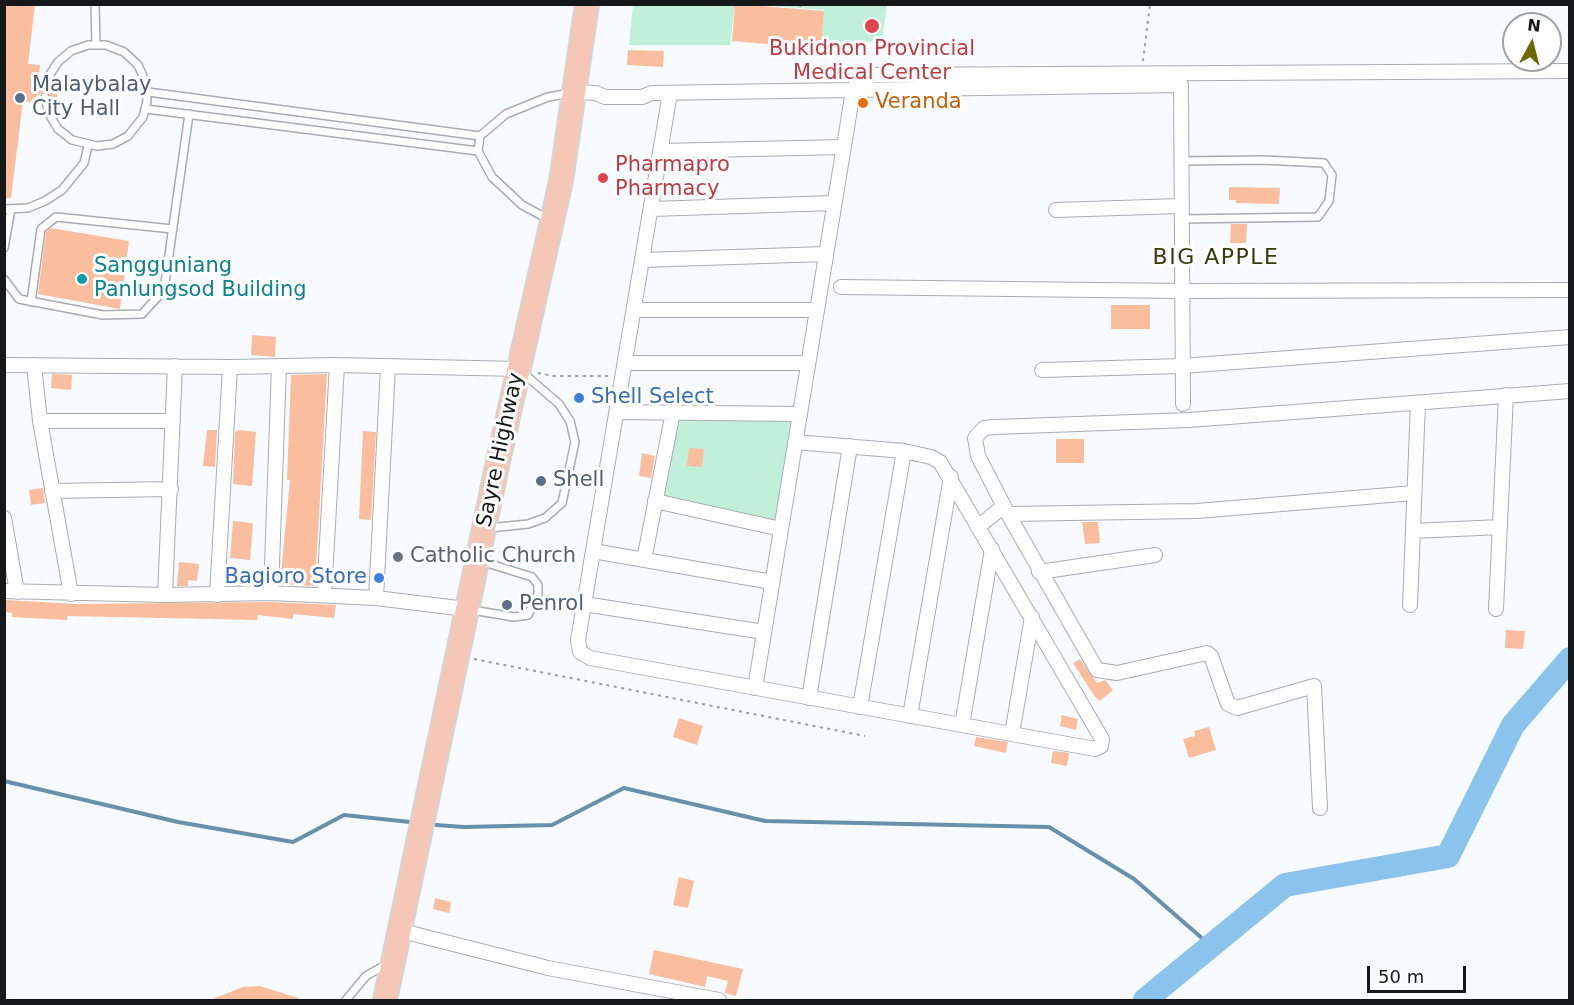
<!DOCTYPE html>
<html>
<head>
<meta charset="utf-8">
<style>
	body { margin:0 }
	#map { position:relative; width:1574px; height:1005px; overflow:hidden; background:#f7faff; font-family:"DejaVu Sans",sans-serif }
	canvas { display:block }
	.frame { position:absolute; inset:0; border:6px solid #151718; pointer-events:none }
	.north { position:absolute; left:1502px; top:12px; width:60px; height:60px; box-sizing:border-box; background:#fff; border:2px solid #a1a2a3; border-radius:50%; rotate:7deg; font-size:16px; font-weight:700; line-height:24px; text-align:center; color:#151718 }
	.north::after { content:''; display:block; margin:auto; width:21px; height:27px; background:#6a6904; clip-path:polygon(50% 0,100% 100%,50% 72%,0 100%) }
	.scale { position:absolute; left:1367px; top:966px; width:99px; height:27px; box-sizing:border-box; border:3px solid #151718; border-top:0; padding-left:8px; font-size:18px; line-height:21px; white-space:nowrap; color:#151718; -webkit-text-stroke:4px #fff; paint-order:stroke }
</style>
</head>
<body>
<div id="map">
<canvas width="1574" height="1005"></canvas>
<div class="frame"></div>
<div class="north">N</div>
<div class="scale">50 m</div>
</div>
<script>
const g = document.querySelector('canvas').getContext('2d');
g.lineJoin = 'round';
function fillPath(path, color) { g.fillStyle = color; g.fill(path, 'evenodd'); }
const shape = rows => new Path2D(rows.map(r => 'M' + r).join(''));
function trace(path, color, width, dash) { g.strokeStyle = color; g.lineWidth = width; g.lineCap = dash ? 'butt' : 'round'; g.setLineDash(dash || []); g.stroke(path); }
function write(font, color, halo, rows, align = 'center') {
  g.font = font + ' "DejaVu Sans",sans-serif'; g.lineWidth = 6; g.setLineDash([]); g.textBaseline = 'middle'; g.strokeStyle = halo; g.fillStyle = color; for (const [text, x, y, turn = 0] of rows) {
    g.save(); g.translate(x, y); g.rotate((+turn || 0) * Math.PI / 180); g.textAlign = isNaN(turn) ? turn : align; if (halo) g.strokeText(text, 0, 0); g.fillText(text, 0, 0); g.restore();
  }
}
fillPath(shape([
	[633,5,735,5,730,45,629,45],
	[758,5,887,5,882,41,821,44,824,10],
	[678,420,793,420,775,522,664,497]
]), '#c0f0d9');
trace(shape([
	[4,781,178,822,293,842,344,815,410,822],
	[436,825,464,827,552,825,624,788,765,821,1049,827,1134,879,1211,946]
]), '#6790ad', 4);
trace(shape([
	[1145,1000,1285,885,1448,856,1513,725,1570,659]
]), '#8ac4ed', 24);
fillPath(shape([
	[4,4,35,4,28,64,40,65,39,75,43,76,46,81,59,77,57,98,51,97,44,91,37,96,36,103,23,101,11,198,4,198],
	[735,4,824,11,821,49,732,41],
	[628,50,664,51,663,67,627,65],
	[1229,187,1280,188,1279,204,1236,203,1236,200,1229,200],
	[1231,224,1247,224,1246,243,1230,243],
	[51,228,129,241,120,309,38,294,46,232],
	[1111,305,1150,305,1150,329,1111,329],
	[252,335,276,337,275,357,251,355],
	[52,374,72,375,71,390,51,388],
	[327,374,315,586,280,584,290,480,287,480,291,375],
	[207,430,217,430,215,467,203,466],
	[239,430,256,432,252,486,233,484,235,432],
	[363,431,376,432,371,520,359,519],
	[1056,439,1084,439,1084,463,1056,463],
	[689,448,704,449,702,467,687,466],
	[642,453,655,456,651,478,639,476],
	[43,488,45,503,31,505,29,490],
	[233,521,253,523,250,560,230,558],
	[1082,522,1098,522,1100,543,1085,544],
	[179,562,199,564,197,581,188,580,188,586,177,586],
	[6,600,76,604,271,602,336,605,334,618,293,614,293,619,258,615,257,620,67,616,67,620,12,617,12,613,5,612],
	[1506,630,1525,631,1523,649,1505,648],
	[1080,659,1097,683,1105,680,1113,690,1100,701,1095,697,1073,663],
	[1062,715,1078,719,1076,730,1060,726],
	[679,718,703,726,697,745,673,737],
	[1209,727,1216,750,1189,758,1183,739,1195,736,1194,731],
	[976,737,1008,742,1006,753,974,746],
	[1053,751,1069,753,1067,766,1051,763],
	[679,877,694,881,688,908,673,905],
	[435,898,451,902,449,913,433,909],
	[654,950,743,969,736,996,725,993,728,981,707,976,705,987,649,974],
	[260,986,298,998,298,1000,210,1000,243,987]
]), '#fabd9d');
const service = shape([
	[95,4,96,44],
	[148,92,480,136],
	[45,97,49,114,58,129,72,140,97,146,113,144,128,136,143,117,147,101,146,83,138,65,124,52,106,45,88,45,71,51,58,62,49,76],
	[146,109,478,151],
	[1181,161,1263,160,1324,163,1332,175,1329,201,1318,217,1182,219],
	[4,209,28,208,45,201,62,190,84,163,88,146],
	[548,219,522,205,492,177,478,151,480,136,506,114,548,97,570,93],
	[4,248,11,209],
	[4,279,19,299,103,315,142,314,164,290,189,114],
	[31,302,41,229,56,217,173,229],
	[489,528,528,524,545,518,562,503,575,442,570,421,559,404,523,373],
	[472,610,514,617,528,615,538,594,538,585,532,577,481,561],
	[346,1000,366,976,387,964]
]);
const minor = shape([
	[575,92,596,93,605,97,642,97,652,93,1181,85,1183,404],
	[670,93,578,640,580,652,590,658,1095,749,1101,746,1102,739,940,462,931,457,904,451,795,442],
	[660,151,844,147],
	[651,209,834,203],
	[1056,210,1181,206],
	[642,260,826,254],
	[841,287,1182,291,1570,290],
	[634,310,817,310],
	[625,363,808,363],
	[4,365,230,367,337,365,519,369],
	[34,365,40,421,71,594],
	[1042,370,1182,366,1570,337],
	[617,412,800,414],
	[40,421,173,421],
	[52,491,171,489],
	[655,501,781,529],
	[1008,514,1197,511,1414,493],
	[4,518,17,592],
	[979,526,1004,506],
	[1413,531,1500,527],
	[593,551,772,582],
	[644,560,673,412],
	[1039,572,1155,555],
	[4,591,165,595,271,593,376,598,466,609],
	[271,593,279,366],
	[165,595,175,366],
	[217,595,230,367],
	[324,595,337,365],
	[376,598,388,367],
	[584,604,764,632],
	[1410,605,1418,403],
	[1496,609,1506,395],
	[755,688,853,91,859,79,875,75,1570,71],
	[809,698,850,446],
	[860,707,904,451],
	[910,716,951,477],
	[962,725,992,549],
	[1012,734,1032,617],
	[1320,808,1314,686,1237,708,1228,704,1211,656,1207,653,1117,673,1097,670,1008,514,978,456,975,438,984,428,994,427,1189,420,1570,391],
	[402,931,548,968,719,1000]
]);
const trunk = shape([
	[385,1000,499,457,561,181,587,4]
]);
trace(service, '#a8acb1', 10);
trace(minor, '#a8acb1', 16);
trace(trunk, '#d5d5d5', 26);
trace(shape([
	[800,7,801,4],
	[1143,61,1150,4],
	[38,85,46,86],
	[538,373,554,376,611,376],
	[474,659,865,736]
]), '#999b9f', 2, [3, 4.5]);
trace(service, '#fff', 7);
trace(minor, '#fff', 14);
trace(trunk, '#f6c6b6', 22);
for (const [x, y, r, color] of [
	[872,26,8,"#e0444e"],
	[20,98,6,"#5c6f8a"],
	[863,103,6,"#e8710a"],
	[603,178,6,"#e0444e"],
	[82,279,6,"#0f9aa8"],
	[579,398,6,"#3f7fe0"],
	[541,481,6,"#5c6f8a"],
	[398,557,6,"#6b7280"],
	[379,578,6,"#3f7fe0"],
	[507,605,6,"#5c6f8a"]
]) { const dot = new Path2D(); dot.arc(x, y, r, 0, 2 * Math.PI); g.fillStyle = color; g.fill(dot); trace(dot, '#fff', 2); }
write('21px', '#be3a42', '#fff', [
	["Bukidnon Provincial",872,50],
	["Medical Center",872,74],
	["Pharmapro",615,166,"left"],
	["Pharmacy",615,190,"left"]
]);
write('21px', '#4e5e75', '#fff', [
	["Malaybalay",32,86],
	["City Hall",32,110],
	["Shell",553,481],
	["Penrol",519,605]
], 'left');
write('21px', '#c56008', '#fff', [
	["Veranda",875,103]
], 'left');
write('21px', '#0d838f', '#fff', [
	["Sangguniang",94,267],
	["Panlungsod Building",94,291]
], 'left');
write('21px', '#366cbe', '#fff', [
	["Shell Select",591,398],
	["Bagioro Store",367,578,"right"]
], 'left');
write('21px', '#151718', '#fff', [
	["Sayre Highway",501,450,-78]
]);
write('21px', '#5b616d', '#fff', [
	["Catholic Church",410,557]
], 'left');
g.letterSpacing = '1.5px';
write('22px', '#3a3a11', '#fff', [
	["BIG APPLE",1216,258]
]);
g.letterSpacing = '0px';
</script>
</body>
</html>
